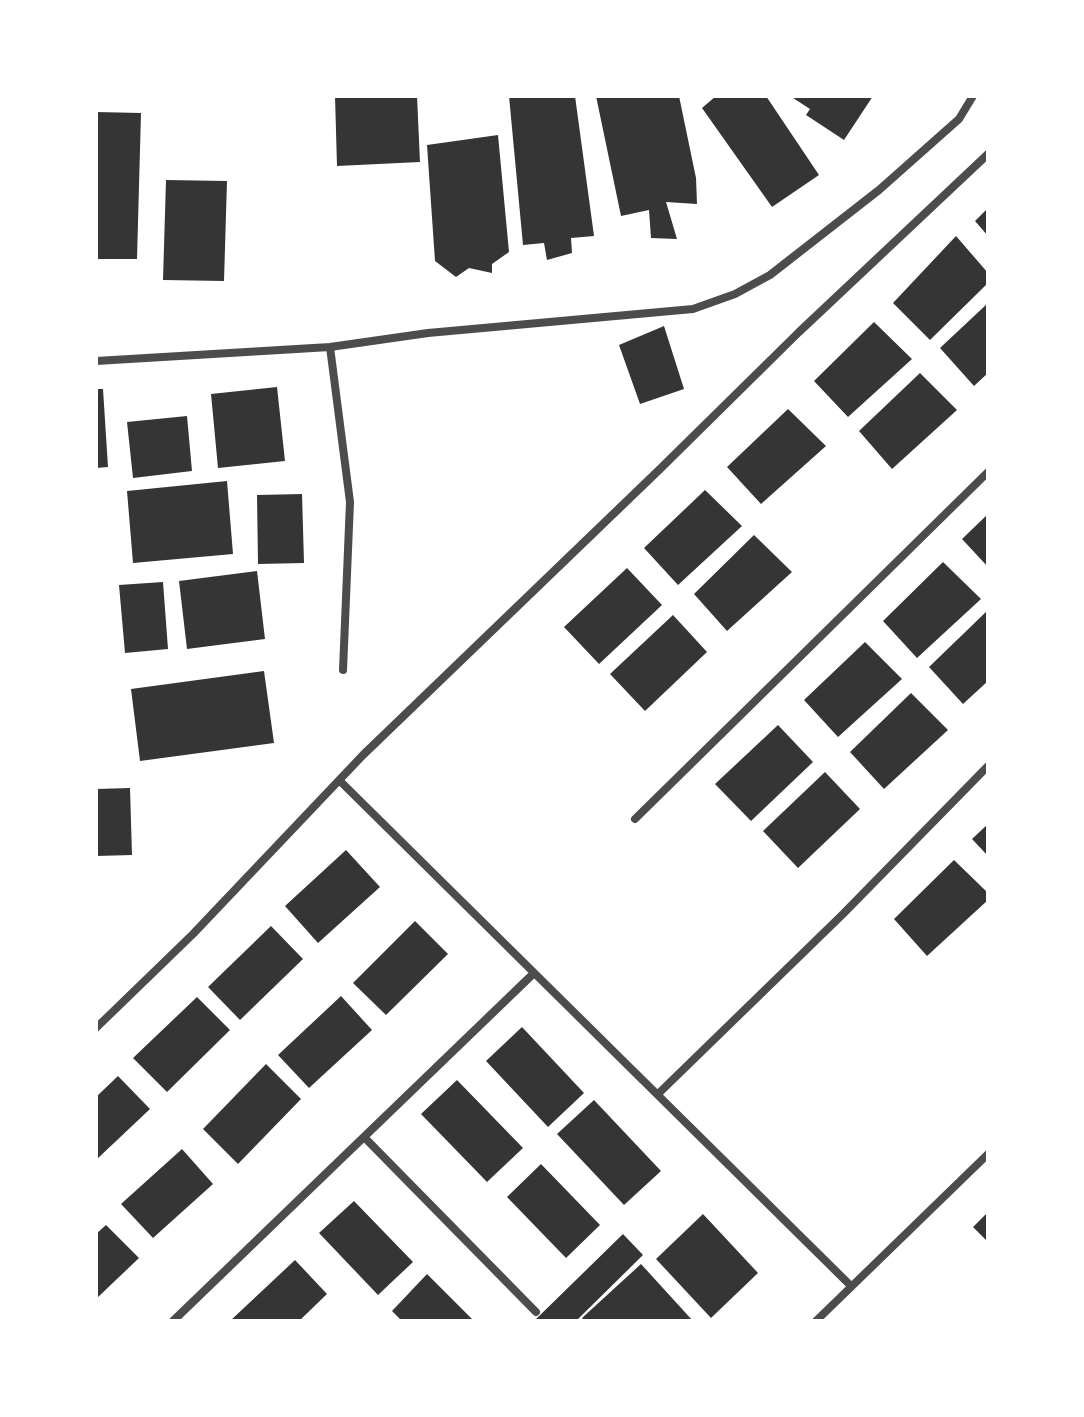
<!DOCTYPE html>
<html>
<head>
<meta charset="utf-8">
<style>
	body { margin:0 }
	#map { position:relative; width:1084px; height:1417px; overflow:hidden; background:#fff; font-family:"Space Grotesk",sans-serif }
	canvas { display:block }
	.frame { position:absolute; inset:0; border:98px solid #fff; pointer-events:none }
</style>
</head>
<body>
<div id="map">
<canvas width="1084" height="1417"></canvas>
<div class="frame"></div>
</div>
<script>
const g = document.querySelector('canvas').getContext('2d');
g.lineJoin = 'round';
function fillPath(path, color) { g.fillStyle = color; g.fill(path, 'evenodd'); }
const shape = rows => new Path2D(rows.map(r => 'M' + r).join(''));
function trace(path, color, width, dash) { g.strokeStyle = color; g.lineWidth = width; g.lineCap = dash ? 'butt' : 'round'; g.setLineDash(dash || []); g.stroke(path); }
fillPath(shape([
	[335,96,417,96,420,162,337,166],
	[509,96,575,96,594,236,571,238,572,253,547,260,544,243,523,245],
	[596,96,679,96,696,178,697,204,666,202,677,239,651,238,649,210,621,216],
	[716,96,766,96,819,175,772,207,702,108],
	[790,96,873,96,844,140,806,115,810,109],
	[96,112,141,113,137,259,96,259],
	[498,135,509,252,492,264,492,273,469,268,456,277,435,261,427,145],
	[166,180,227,181,224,281,163,280],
	[988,208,988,236,975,221],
	[956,236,988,273,988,283,930,340,893,303],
	[988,303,988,373,974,386,940,348],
	[874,322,912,359,848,417,814,381],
	[664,326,684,389,640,404,619,345],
	[920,373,957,410,892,469,859,431],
	[277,387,285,461,218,468,211,394],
	[96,389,103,389,108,467,96,468],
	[788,409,826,446,761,504,727,467],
	[187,416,192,471,133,478,127,422],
	[227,481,233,554,133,563,127,491],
	[705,490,742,526,678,585,644,548],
	[302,494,304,563,258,564,257,495],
	[988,514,988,567,962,539],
	[754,535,792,572,727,631,694,594],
	[943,562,981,599,917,658,883,621],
	[627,568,662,605,599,664,564,627],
	[257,571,265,639,187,649,179,581],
	[163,582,168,649,125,653,119,585],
	[988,610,988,681,963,704,929,667],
	[673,615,707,652,645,711,610,674],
	[865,642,902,679,838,737,804,700],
	[264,671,274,743,140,761,131,689],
	[911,693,948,730,884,789,850,752],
	[778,725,813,762,751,821,715,784],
	[825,772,860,809,798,868,763,831],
	[130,788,132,855,96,856,96,789],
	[988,824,988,856,972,839],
	[346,850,380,887,318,943,285,906],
	[954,860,988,893,988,900,927,956,894,919],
	[415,921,448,954,386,1015,353,983],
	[271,926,303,959,240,1020,208,987],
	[341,996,372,1030,309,1088,278,1055],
	[197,997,230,1030,167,1092,133,1058],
	[522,1027,584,1093,548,1127,486,1061],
	[266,1064,301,1099,238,1164,203,1129],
	[118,1076,150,1109,96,1160,96,1097],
	[457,1080,523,1148,487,1182,421,1114],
	[594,1100,661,1171,624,1205,557,1134],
	[182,1149,213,1184,153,1238,121,1204],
	[541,1164,600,1225,566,1258,507,1197],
	[354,1201,413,1262,378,1295,319,1233],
	[988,1212,988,1242,973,1227],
	[703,1214,758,1273,711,1318,656,1259],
	[106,1225,139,1258,96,1299,96,1234],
	[623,1234,643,1255,576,1321,534,1321],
	[295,1260,327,1294,299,1321,230,1321],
	[641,1264,693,1321,584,1321,582,1318],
	[427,1274,474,1321,402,1321,392,1311]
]), '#353535');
trace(shape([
	[330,347,350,502,343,670],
	[96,361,330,347,428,333,693,309,735,294,770,275,879,190,959,119,973,96],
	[340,781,851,1286],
	[635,819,988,472],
	[96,1028,193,934,363,755,660,469,799,332,988,154],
	[658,1094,843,914,988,766],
	[364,1137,536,1312],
	[173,1321,533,974],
	[816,1321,988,1154]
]), '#4c4c4c', 8);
</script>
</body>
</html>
